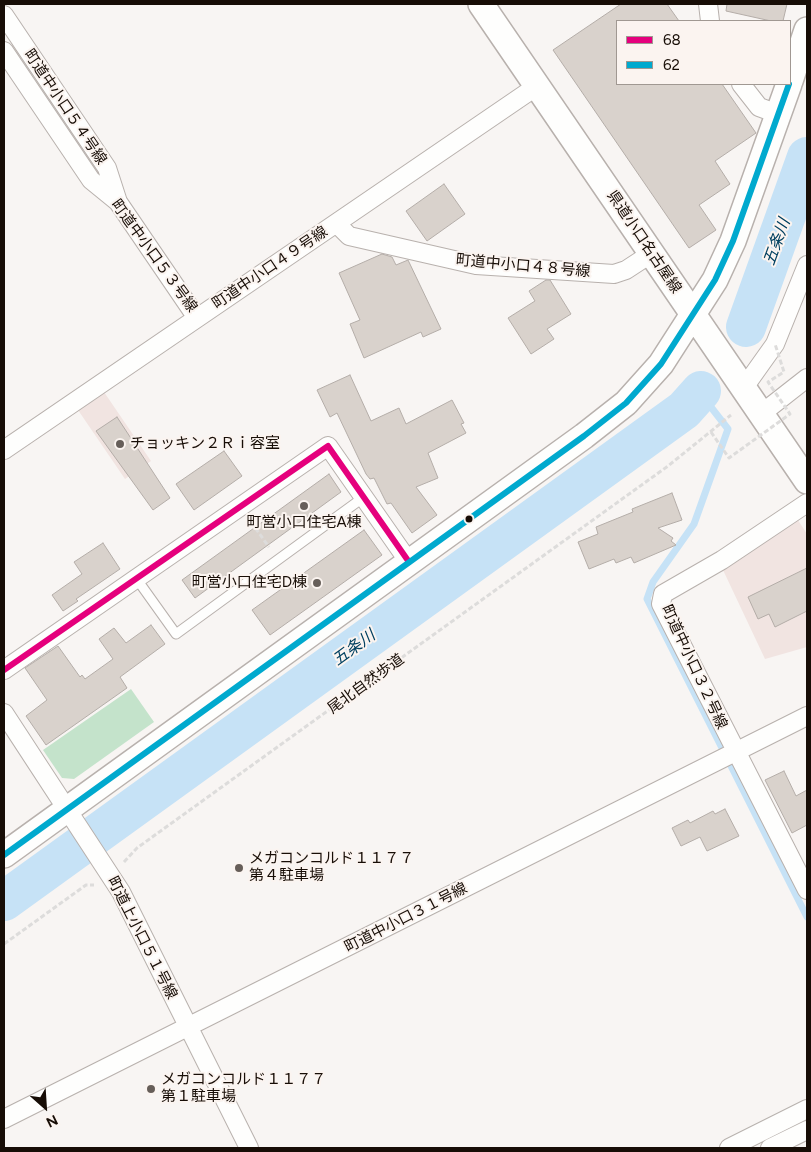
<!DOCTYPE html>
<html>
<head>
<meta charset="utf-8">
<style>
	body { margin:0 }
	#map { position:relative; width:811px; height:1152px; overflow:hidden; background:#f8f5f3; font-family:Figtree,sans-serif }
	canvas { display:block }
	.frame { position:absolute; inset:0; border:5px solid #170d06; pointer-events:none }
	.legend { position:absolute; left:616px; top:20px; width:175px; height:65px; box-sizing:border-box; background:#fbf4f0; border:1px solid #a09892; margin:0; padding:6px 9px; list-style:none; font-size:15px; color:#170d06 }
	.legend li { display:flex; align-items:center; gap:10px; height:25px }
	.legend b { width:25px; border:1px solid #a09892 }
	.north { position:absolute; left:20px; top:1082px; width:50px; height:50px; -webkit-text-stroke:4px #fbf4f0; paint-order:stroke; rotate:154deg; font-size:14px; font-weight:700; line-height:20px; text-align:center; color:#170d06 }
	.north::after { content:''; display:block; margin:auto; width:18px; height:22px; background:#170d06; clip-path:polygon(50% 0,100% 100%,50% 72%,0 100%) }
</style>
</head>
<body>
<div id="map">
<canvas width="811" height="1152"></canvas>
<div class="frame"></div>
<ul class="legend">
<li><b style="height:6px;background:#e5007d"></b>68</li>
<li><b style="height:6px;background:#00a9ce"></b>62</li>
</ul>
<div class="north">N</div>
</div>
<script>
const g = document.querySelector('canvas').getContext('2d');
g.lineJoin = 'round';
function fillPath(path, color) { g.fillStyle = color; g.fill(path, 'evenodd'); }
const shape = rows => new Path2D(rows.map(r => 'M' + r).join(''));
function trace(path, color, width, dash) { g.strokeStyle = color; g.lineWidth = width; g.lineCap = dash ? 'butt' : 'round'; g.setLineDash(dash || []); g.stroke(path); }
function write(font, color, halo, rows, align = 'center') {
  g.font = font + ' Figtree,"Noto Sans JP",sans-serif'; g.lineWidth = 4; g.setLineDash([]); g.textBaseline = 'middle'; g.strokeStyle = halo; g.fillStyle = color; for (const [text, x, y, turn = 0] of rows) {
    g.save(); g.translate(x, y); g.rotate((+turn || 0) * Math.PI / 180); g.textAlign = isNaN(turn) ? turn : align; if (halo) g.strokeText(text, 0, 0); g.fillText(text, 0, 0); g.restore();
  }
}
fillPath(shape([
	[104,392,151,461,125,479,78,410],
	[796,517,807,534,807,647,765,659,723,570,725,564]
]), '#f1e4e1');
fillPath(shape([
	[131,689,154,722,74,779,62,778,43,750]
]), '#c4e3cb');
trace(shape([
	[700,393,728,429,694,524,653,582,647,599,807,917]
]), '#c6e2f6', 7);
trace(shape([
	[746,327,807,157],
	[4,901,684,410,701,391]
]), '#c6e2f6', 40);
const building = shape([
	[621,4,667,4,679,21,617,21,617,84,722,84,756,133,715,161,730,184,699,205,716,230,689,248,553,50,621,4],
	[727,4,787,4,783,21,771,21,726,11,727,4],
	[444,184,465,214,427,241,406,211,444,184],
	[382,254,392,257,396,265,408,260,441,329,423,337,421,332,364,358,350,324,360,320,339,273,382,254],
	[546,280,550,280,571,314,547,329,554,339,531,354,508,318,535,301,529,291,546,280],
	[350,375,371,421,399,408,406,424,452,400,464,423,461,424,466,433,428,453,438,478,416,487,437,515,412,533,391,503,387,504,374,478,370,479,366,474,337,413,330,417,317,390,350,375],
	[117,417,170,498,153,510,96,431,117,417],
	[224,451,242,476,194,510,176,484,224,451],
	[329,474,341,492,195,598,182,580,329,474],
	[672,493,682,520,658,528,673,538,671,541,676,545,634,563,631,557,616,563,614,559,589,569,578,542,598,534,596,527,633,512,632,509,672,493],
	[364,530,382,555,270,635,252,610,364,530],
	[103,543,120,569,76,599,78,601,63,611,52,595,82,574,74,562,103,543],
	[807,568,807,611,775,627,769,614,758,619,748,597,807,568],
	[151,625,165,644,120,677,127,688,46,745,26,716,47,700,25,668,58,646,80,677,82,675,85,679,113,659,99,639,114,628,126,643,151,625],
	[784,771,796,796,807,790,807,825,792,833,765,780,784,771],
	[725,809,739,836,707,851,700,837,681,846,672,828,688,820,690,823,713,811,715,814,725,809]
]);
fillPath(building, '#d9d2cc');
trace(building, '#b4ada8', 1);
const lane = shape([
	[136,578,176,634,364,497]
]);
const street = shape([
	[708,4,710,21],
	[4,15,107,168,118,202],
	[4,51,91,180,118,202,197,318],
	[741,84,759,107,778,114],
	[336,223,349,236,476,265,614,274,626,270,652,253],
	[743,389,775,344,807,265],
	[761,414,807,378],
	[4,450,537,86],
	[807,503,722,560,663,594,661,604,807,890],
	[4,670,328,446,409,562],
	[4,713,121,892,249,1148],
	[4,1119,807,716],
	[729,1148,807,1109],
	[770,1148,807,1130]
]);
const secondary = shape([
	[481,4,807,481],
	[790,81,807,30],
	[4,855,584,436,626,403,661,364,715,280,733,241,789,84]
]);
trace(lane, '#b8b1ad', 11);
trace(street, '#b8b1ad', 20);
trace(secondary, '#b8b1ad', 28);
trace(shape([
	[251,522,269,547],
	[124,862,137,848,668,466,731,415],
	[4,944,86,885,94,885]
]), '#dddcdb', 3, [5, 2.5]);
trace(lane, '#fefefd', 9);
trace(street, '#fefefd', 18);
trace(secondary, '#fefefd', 25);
trace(shape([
	[711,432,729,458,790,414,768,382,784,372,775,344]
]), '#dddcdb', 3, [5, 2.5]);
trace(shape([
	[4,670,328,446,409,562]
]), '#e5007d', 6);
trace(shape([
	[4,855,584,436,626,403,661,364,715,280,733,241,789,84]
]), '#00a9ce', 6);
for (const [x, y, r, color] of [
	[120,444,5,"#665e59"],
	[304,506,5,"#665e59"],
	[469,519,4.5,"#170d06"],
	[317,583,5,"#665e59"],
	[239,868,5,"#665e59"],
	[151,1089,5,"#665e59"]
]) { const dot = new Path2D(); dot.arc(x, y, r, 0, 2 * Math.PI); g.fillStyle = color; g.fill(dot); trace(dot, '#fbf4f0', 2); }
write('15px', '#170d06', '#fbf4f0', [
	["町道中小口５４号線",65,107,56],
	["県道小口名古屋線",644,242,56],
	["町道中小口５３号線",154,256,54],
	["町道中小口４８号線",523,266,5],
	["町道中小口４９号線",270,268,-34],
	["町道中小口３２号線",694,667,65],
	["尾北自然歩道",366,684,-36],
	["町道中小口３１号線",406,918,-27],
	["町道上小口５１号線",142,938,63]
]);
write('15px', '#170d06', '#fbf4f0', [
	["チョッキン２Ｒｉ容室",130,444],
	["町営小口住宅A棟",304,523,"center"],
	["町営小口住宅D棟",307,583,"right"],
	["メガコンコルド１１７７",249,859],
	["第４駐車場",249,876],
	["メガコンコルド１１７７",161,1080],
	["第１駐車場",161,1097]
], 'left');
write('italic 16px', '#014060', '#fbf4f0', [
	["五条川",777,242,-70],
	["五条川",354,648,-36]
]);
</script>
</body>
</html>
